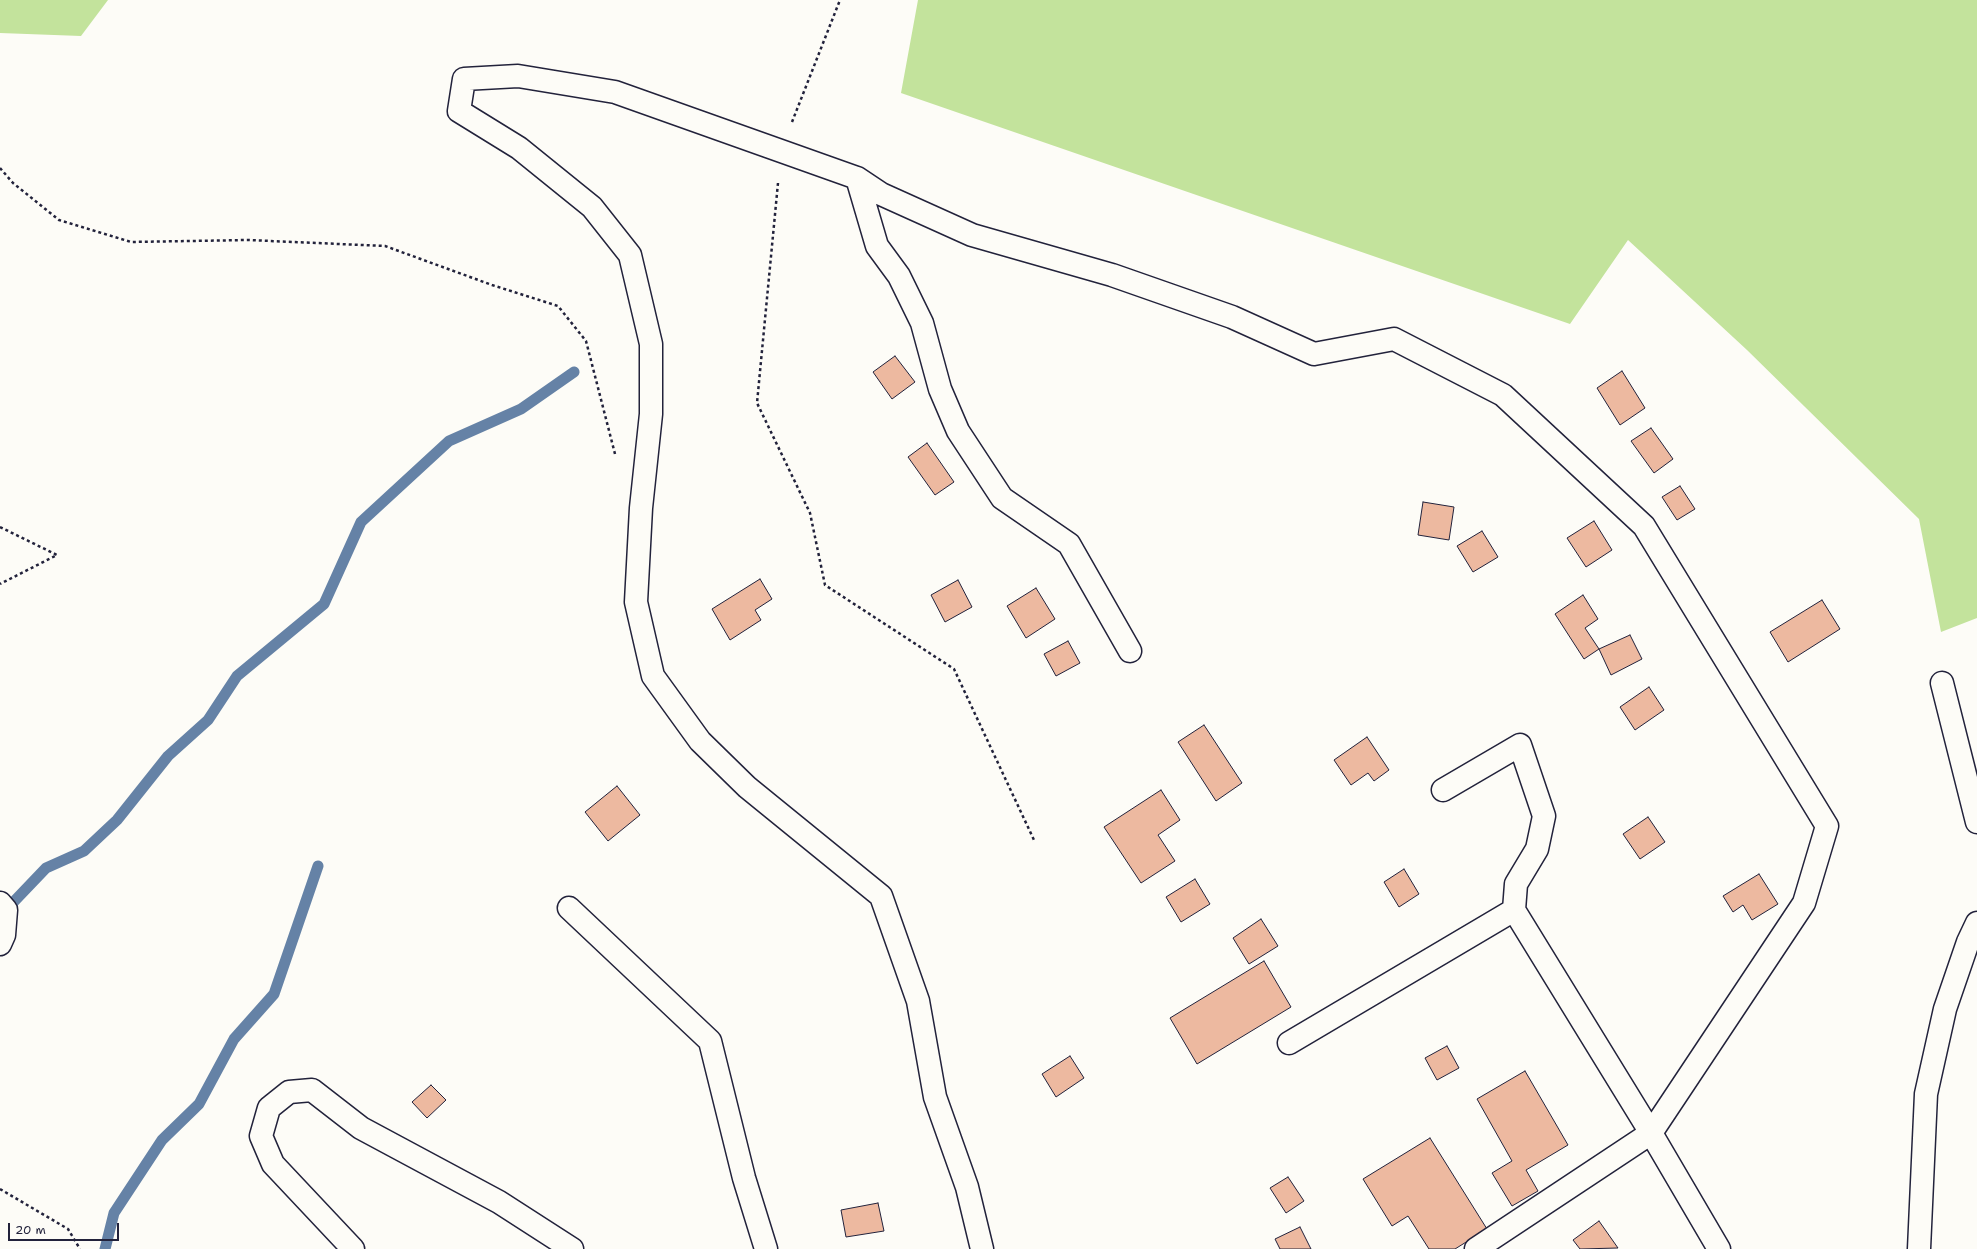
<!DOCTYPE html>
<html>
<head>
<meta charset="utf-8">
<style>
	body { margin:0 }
	#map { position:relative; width:1977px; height:1249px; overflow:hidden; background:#fdfcf7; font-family:"Shantell Sans",sans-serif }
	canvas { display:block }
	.scale { position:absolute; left:8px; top:1223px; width:111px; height:18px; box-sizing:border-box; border:2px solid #22223b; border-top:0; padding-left:5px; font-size:12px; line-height:14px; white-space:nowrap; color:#22223b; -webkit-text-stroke:3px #fdfcf7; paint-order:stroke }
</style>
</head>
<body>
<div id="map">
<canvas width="1977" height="1249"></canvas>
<div class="scale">20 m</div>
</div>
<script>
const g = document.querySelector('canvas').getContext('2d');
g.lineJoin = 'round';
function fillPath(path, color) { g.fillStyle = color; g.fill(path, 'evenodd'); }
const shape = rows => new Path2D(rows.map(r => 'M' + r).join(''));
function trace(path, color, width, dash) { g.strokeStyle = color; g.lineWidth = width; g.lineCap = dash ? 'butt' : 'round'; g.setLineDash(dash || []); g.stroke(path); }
fillPath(shape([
	[0,0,108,0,81,36,0,33],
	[918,0,1977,0,1977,618,1941,632,1919,519,1747,350,1628,240,1570,324,901,93]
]), '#c3e39c');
trace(shape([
	[3,913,46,868,84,851,117,820,168,756,208,720,237,676,324,604,361,522,449,441,521,409,574,372],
	[105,1249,114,1213,162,1140,199,1104,234,1039,274,994,318,866]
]), '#6582a6', 11);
const building = shape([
	[895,356,915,382,892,399,873,372,895,356],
	[1622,371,1645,408,1620,425,1597,388,1622,371],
	[1651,428,1673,459,1654,473,1631,441,1651,428],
	[927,443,954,482,935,495,908,457,927,443],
	[1680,486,1695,509,1677,520,1662,497,1680,486],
	[1423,502,1454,507,1449,540,1418,535,1423,502],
	[1594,521,1612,550,1586,567,1567,538,1594,521],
	[1482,531,1498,557,1473,572,1457,546,1482,531],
	[760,579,772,599,755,610,761,620,730,640,712,609,760,579],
	[958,580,972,607,945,622,931,595,958,580],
	[1036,588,1055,619,1026,638,1007,606,1036,588],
	[1583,595,1598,619,1585,628,1599,649,1584,659,1555,614,1583,595],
	[1822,600,1840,629,1788,662,1770,632,1822,600],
	[1630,635,1642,659,1611,675,1599,649,1630,635],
	[1068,641,1080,663,1056,676,1044,654,1068,641],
	[1649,687,1664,710,1635,730,1620,707,1649,687],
	[1204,725,1242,783,1216,801,1178,742,1204,725],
	[1367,737,1389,770,1374,781,1368,773,1351,785,1334,760,1367,737],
	[617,786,640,815,608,841,585,812,617,786],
	[1161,790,1180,820,1158,835,1175,861,1141,883,1104,827,1161,790],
	[1648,817,1665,842,1640,859,1623,834,1648,817],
	[1404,869,1419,894,1399,907,1384,882,1404,869],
	[1759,874,1778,904,1752,920,1743,905,1733,912,1723,896,1759,874],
	[1195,879,1210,904,1181,922,1166,897,1195,879],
	[1261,919,1278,946,1249,964,1233,938,1261,919],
	[1264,961,1291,1007,1197,1064,1170,1018,1264,961],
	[1447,1046,1459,1068,1437,1080,1425,1058,1447,1046],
	[1070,1056,1084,1078,1056,1097,1042,1074,1070,1056],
	[1525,1071,1568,1145,1526,1170,1538,1191,1512,1206,1492,1173,1512,1161,1477,1099,1525,1071],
	[431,1085,446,1100,427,1118,412,1102,431,1085],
	[1430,1138,1487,1229,1455,1249,1429,1249,1408,1216,1392,1226,1363,1179,1430,1138],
	[1288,1177,1304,1201,1286,1213,1270,1188,1288,1177],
	[878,1203,884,1231,846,1237,841,1210,878,1203],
	[1599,1221,1618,1248,1580,1249,1573,1240,1599,1221],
	[1300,1227,1311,1249,1280,1249,1275,1239,1300,1227]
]);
fillPath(building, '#edb9a0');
trace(building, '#22223b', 1);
const minor = shape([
	[857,178,877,246,899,276,922,323,940,389,958,431,1002,498,1069,544,1130,651],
	[1942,683,1977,822],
	[0,903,6,910,4,935,0,944],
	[569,908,710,1041,744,1178,766,1249],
	[1514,910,1651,1133,1719,1249],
	[1289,1043,1514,910,1516,884,1537,849,1544,816,1520,745,1443,790],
	[353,1249,273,1164,261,1136,269,1108,289,1092,312,1090,361,1128,499,1202,572,1249],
	[982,1249,967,1187,935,1097,918,1001,881,896,747,787,700,741,653,676,636,602,641,508,651,414,651,344,630,255,592,207,519,148,459,111,464,79,518,76,615,92,857,178,881,194,972,235,1112,275,1232,317,1314,354,1394,339,1503,395,1644,526,1827,826,1804,903,1651,1133,1476,1249],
	[1919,1249,1926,1094,1945,1009,1968,942,1977,923]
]);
trace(minor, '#22223b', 25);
trace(shape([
	[792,122,840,0],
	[0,168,13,183,59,220,131,242,248,240,385,246,492,285,558,306,586,341,615,454],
	[778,183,757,403,810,513,825,585,954,669,1034,840],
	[0,527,57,555,0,584],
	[0,1189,68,1229,80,1249]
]), '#22223b', 2.5, [3, 3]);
trace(minor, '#fdfcf7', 22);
</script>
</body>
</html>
